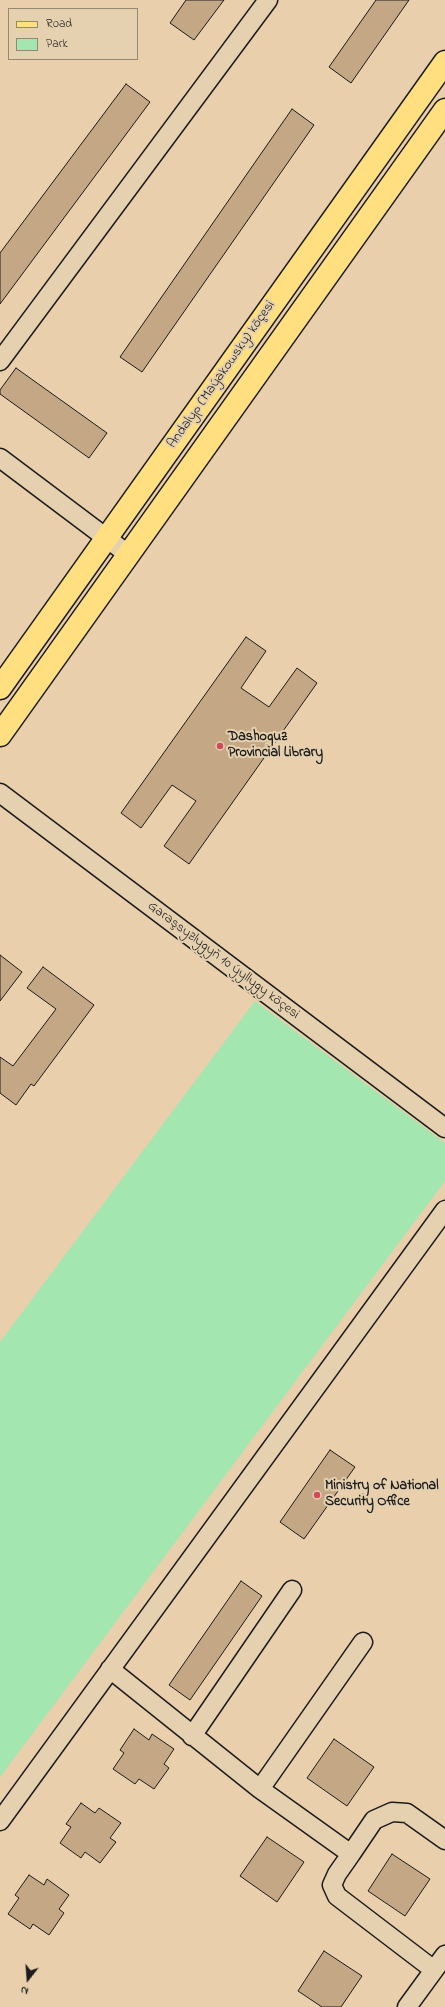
<!DOCTYPE html>
<html>
<head>
<meta charset="utf-8">
<style>
	body { margin:0 }
	#map { position:relative; width:445px; height:2007px; overflow:hidden; background:#e9cfab; font-family:"Indie Flower",sans-serif }
	canvas { display:block }
	.legend { position:absolute; left:8px; top:8px; width:130px; height:52px; box-sizing:border-box; background:#e5d0af; border:1px solid #958874; margin:0; padding:5px 7px; list-style:none; font-size:12px; color:#1c1c1c }
	.legend li { display:flex; align-items:center; gap:8px; height:20px }
	.legend b { width:20px; border:1px solid #958874 }
	.north { position:absolute; left:8px; top:1959px; width:40px; height:40px; -webkit-text-stroke:3px #e5d0af; paint-order:stroke; rotate:197deg; font-size:11px; font-weight:700; line-height:16px; text-align:center; color:#1c1c1c }
	.north::after { content:''; display:block; margin:auto; width:14px; height:18px; background:#1c1c1c; clip-path:polygon(50% 0,100% 100%,50% 72%,0 100%) }
</style>
</head>
<body>
<div id="map">
<canvas width="445" height="2007"></canvas>
<ul class="legend">
<li><b style="height:5px;background:#ffdf80"></b>Road</li>
<li><b style="height:11px;background:#a3e6b0"></b>Park</li>
</ul>
<div class="north">N</div>
</div>
<script>
const g = document.querySelector('canvas').getContext('2d');
g.lineJoin = 'round';
function fillPath(path, color) { g.fillStyle = color; g.fill(path, 'evenodd'); }
const shape = rows => new Path2D(rows.map(r => 'M' + r).join(''));
function trace(path, color, width, dash) { g.strokeStyle = color; g.lineWidth = width; g.lineCap = dash ? 'butt' : 'round'; g.setLineDash(dash || []); g.stroke(path); }
function write(font, color, halo, rows, align = 'center') {
  g.font = font + ' "Indie Flower",sans-serif'; g.lineWidth = 4; g.setLineDash([]); g.textBaseline = 'middle'; g.strokeStyle = halo; g.fillStyle = color; for (const [text, x, y, turn = 0] of rows) {
    g.save(); g.translate(x, y); g.rotate((+turn || 0) * Math.PI / 180); g.textAlign = isNaN(turn) ? turn : align; if (halo) g.strokeText(text, 0, 0); g.fillText(text, 0, 0); g.restore();
  }
}
fillPath(shape([
	[255,1001,445,1143,445,1181,0,1777,0,1342]
]), '#a3e6b0');
const building = shape([
	[186,0,224,0,194,40,170,23,186,0],
	[376,0,409,0,351,83,329,67,376,0],
	[126,84,150,102,0,304,0,253,126,84],
	[292,109,314,125,142,372,120,357,292,109],
	[16,368,107,433,89,458,0,394,0,390,16,368],
	[246,637,266,651,241,688,269,707,297,668,317,683,189,864,164,846,196,801,172,785,141,828,121,813,246,637],
	[0,955,22,972,0,1001,0,955],
	[43,967,94,1005,34,1086,31,1084,16,1105,0,1093,0,1057,13,1066,56,1009,27,988,43,967],
	[330,1450,355,1467,304,1539,280,1522,330,1450],
	[241,1581,262,1596,190,1700,169,1685,241,1581],
	[134,1729,149,1740,152,1734,174,1749,164,1764,169,1768,154,1789,139,1779,135,1784,113,1769,124,1753,120,1750,134,1729],
	[334,1739,374,1767,347,1806,307,1778,334,1739],
	[81,1803,95,1813,99,1808,121,1823,110,1838,116,1842,100,1863,85,1852,81,1858,60,1843,71,1827,66,1824,81,1803],
	[267,1837,304,1862,277,1902,240,1876,267,1837],
	[392,1854,430,1879,405,1916,368,1891,392,1854],
	[29,1875,44,1885,47,1879,69,1895,59,1909,64,1913,49,1935,33,1924,30,1929,8,1914,19,1898,15,1895,29,1875],
	[324,1951,362,1976,341,2007,322,2007,298,1991,324,1951]
]);
fillPath(building, '#c4a785');
trace(building, '#1c1c1c', 1);
const minor = shape([
	[0,361,268,0],
	[0,458,129,555],
	[0,793,445,1128],
	[110,1669,260,1789,351,1854,374,1820,392,1812,407,1813,445,1840],
	[192,1736,292,1590],
	[260,1789,363,1642],
	[0,1821,445,1210],
	[351,1854,337,1874,332,1885,337,1896,434,1970],
	[407,2007,445,1955]
]);
const major = shape([
	[0,688,445,62],
	[0,735,445,110]
]);
trace(minor, '#1c1c1c', 21);
trace(major, '#1c1c1c', 25);
trace(minor, '#e5d0af', 18);
trace(major, '#ffdf80', 22);
for (const [x, y, r, color] of [
	[220,746,4,"#d1495b"],
	[317,1495,4,"#d1495b"]
]) { const dot = new Path2D(); dot.arc(x, y, r, 0, 2 * Math.PI); g.fillStyle = color; g.fill(dot); trace(dot, '#e5d0af', 1.5); }
write('14px', '#1c1c1c', '#e5d0af', [
	["Andalyp (Maýakowsky) köçesi",222,375,-55],
	["Garaşsyzlygyň 10 ýyllygy köçesi",223,961,37]
]);
write('bold 14px', '#1c1c1c', '#e5d0af', [
	["Dashoguz",228,738],
	["Provincial Library",228,754],
	["Ministry of National",325,1487],
	["Security Office",325,1503]
], 'left');
</script>
</body>
</html>
